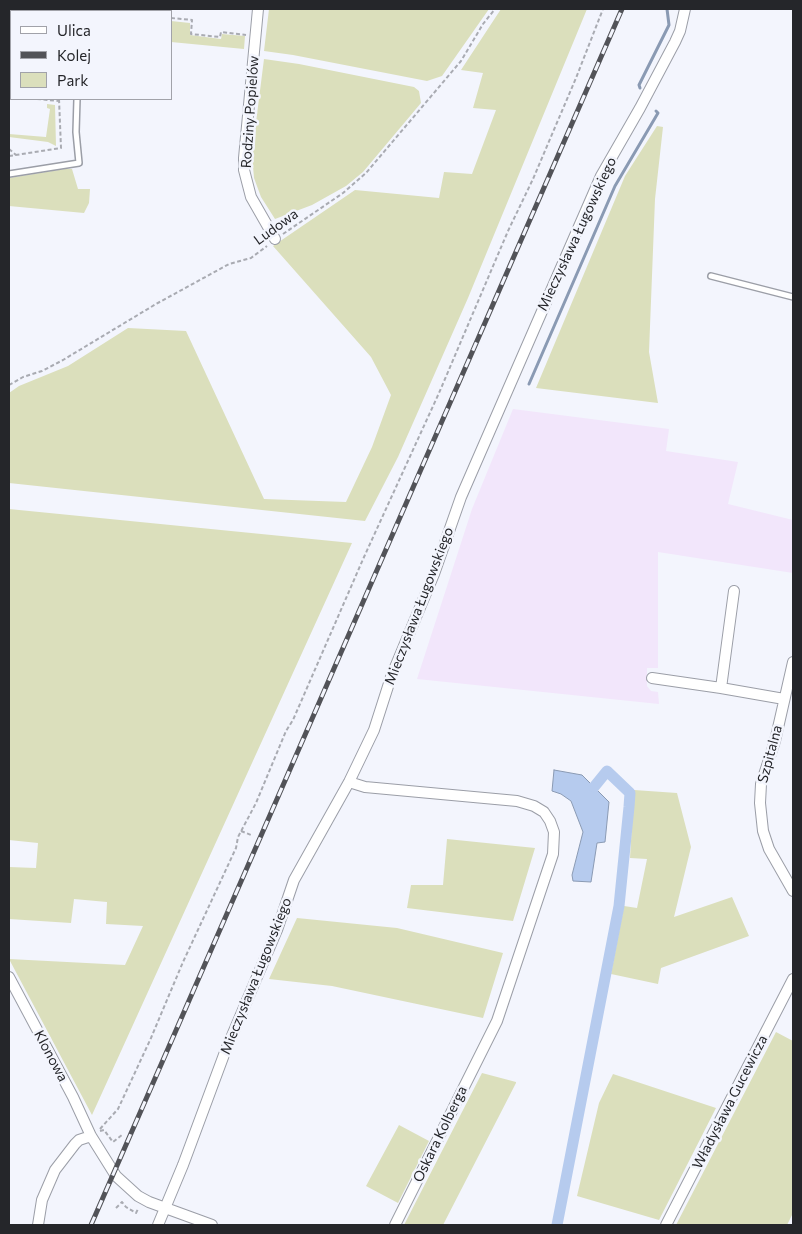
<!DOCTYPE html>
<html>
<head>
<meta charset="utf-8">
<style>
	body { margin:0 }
	#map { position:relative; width:802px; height:1234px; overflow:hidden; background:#f3f5fd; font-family:Commissioner,sans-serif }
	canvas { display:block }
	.frame { position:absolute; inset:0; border:10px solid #25262a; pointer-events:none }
	.legend { position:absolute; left:10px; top:10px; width:162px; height:90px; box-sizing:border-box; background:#f3f5fd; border:1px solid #a1a2a9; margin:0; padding:6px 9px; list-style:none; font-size:15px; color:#25262a }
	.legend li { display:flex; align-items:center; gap:10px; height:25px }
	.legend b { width:25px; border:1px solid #a1a2a9 }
</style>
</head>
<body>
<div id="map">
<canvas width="802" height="1234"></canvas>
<div class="frame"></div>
<ul class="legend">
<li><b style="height:6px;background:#fff"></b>Ulica</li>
<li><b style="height:6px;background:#525358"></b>Kolej</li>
<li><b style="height:14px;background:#dbdfbc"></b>Park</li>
</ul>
</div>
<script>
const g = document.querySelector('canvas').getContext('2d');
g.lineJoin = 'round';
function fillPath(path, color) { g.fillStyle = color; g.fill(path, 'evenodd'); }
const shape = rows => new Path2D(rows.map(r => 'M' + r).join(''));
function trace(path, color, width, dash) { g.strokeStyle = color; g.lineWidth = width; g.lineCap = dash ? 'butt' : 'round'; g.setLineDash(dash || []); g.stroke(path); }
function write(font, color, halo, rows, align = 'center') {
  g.font = font + ' Commissioner,sans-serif'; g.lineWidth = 5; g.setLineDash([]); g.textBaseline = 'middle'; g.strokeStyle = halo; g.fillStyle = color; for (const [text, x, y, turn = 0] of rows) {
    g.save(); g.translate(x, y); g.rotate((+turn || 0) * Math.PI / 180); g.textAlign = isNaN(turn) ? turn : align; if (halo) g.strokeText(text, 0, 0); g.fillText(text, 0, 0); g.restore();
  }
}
fillPath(shape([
	[513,409,669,429,666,451,738,462,728,504,793,520,793,573,658,552,658,668,647,668,647,686,651,691,658,692,659,704,417,679,472,509]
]), '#f2e6fb');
fillPath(shape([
	[269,9,489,9,442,76,427,81,293,55,264,51],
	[501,9,587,9,468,298,398,457,365,521,9,483,9,393,19,386,68,366,128,328,186,331,264,499,346,502,372,447,391,395,371,357,273,246,355,190,439,198,444,172,472,174,496,110,473,108,483,73,461,70],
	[171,21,190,23,190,35,221,39,222,34,245,36,244,49,171,42],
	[264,59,299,64,414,87,419,91,421,103,363,172,346,186,312,205,275,219,261,197,254,178,252,154],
	[47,104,55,105,56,146,48,142,9,137,9,134,46,137,50,109,47,108],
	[657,126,663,127,655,199,649,352,658,403,536,388,625,176],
	[65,169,72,169,78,189,90,189,89,203,84,213,9,206,9,178],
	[9,509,352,543,92,1115,9,959,125,965,143,926,106,924,107,902,74,899,71,923,9,919,9,867,36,868,38,843,9,840],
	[634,790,677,793,691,847,674,917,732,897,749,936,661,968,658,984,611,974,624,906,637,908,647,859,630,858],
	[447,839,535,848,513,921,407,908,411,885,443,885],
	[297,918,397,928,503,953,483,1018,332,986,269,979],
	[776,1032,793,1041,793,1213,787,1225,676,1225],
	[482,1073,516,1082,516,1083,443,1225,404,1225],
	[613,1074,716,1108,659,1220,577,1196,599,1103],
	[399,1125,429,1141,398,1203,366,1186]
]), '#dbdfbc');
const water = shape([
	[554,770,582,775,609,802,605,842,597,843,591,882,573,881,572,875,583,832,571,801,561,794,552,791,554,770]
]);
fillPath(water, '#b6cbee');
trace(water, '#8a9ab3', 1);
trace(shape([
	[640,88,639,85,669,25,667,9],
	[529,384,615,186,658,113,656,111]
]), '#8a9ab3', 3);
trace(shape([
	[557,1225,619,906,629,807,630,793,607,771,594,787]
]), '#b6cbee', 11);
const service = shape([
	[84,11,84,9],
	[9,174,79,163,76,132,77,99],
	[711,276,793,297]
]);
const minor = shape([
	[258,9,244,158,244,170,251,197,275,239],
	[793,662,775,741,761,784,760,803,763,831,769,849,793,891],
	[652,678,721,688,784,699],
	[721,688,734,591],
	[349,782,365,787,517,801,534,806,544,812,550,821,554,832,553,854,497,1021,395,1225],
	[9,977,73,1097,91,1136,116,1176,138,1196,149,1202,212,1225],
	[38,1225,42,1200,55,1170,75,1144,79,1140,91,1136],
	[158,1225,183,1165,225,1052,277,930,294,880,349,782,374,730,391,677,434,574,461,497,601,176,640,108,675,42,680,31,685,9],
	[666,1225,793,979]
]);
trace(service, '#9b9ea7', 8);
trace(minor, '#9b9ea7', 12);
trace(shape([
	[100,10,110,11],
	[23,11,23,9],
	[68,11,68,9],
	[171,18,192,20,191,34,220,37,221,32,246,35],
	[9,45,11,44],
	[9,64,11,52],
	[9,78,11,89],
	[37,99,59,101],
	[9,149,16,155],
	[9,156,61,148,59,99],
	[278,224,290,222],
	[283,234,343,193,366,173,461,61,483,24,495,9],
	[9,385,23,377,42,371,63,360,156,304,229,264,251,258,267,246],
	[241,831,251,835],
	[100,1129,118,1109,151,1038,183,962,236,848,238,837,256,803,286,731,293,720,364,557,439,393,508,231,533,179,576,78,603,9],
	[100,1131,104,1130,113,1142,122,1135],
	[116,1208,122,1202,126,1207,136,1213,138,1209]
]), '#a9abb2', 2, [4, 2.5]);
trace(service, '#fff', 5);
trace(minor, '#fff', 10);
const rail = shape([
	[91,1225,622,9]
]);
trace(rail, '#525358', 5);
trace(rail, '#f3f5fd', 3, [9]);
write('14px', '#25262a', '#f3f5fd', [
	["Rodziny Popielów",250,112,-86],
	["Ludowa",276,227,-36],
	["Mieczysława Ługowskiego",577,234,-65],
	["Mieczysława Ługowskiego",419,606,-69],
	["Szpitalna",770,754,-75],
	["Mieczysława Ługowskiego",256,976,-68],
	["Klonowa",51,1056,62],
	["Władysława Gucewicza",730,1102,-63],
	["Oskara Kolberga",440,1134,-64]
]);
</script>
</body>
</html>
